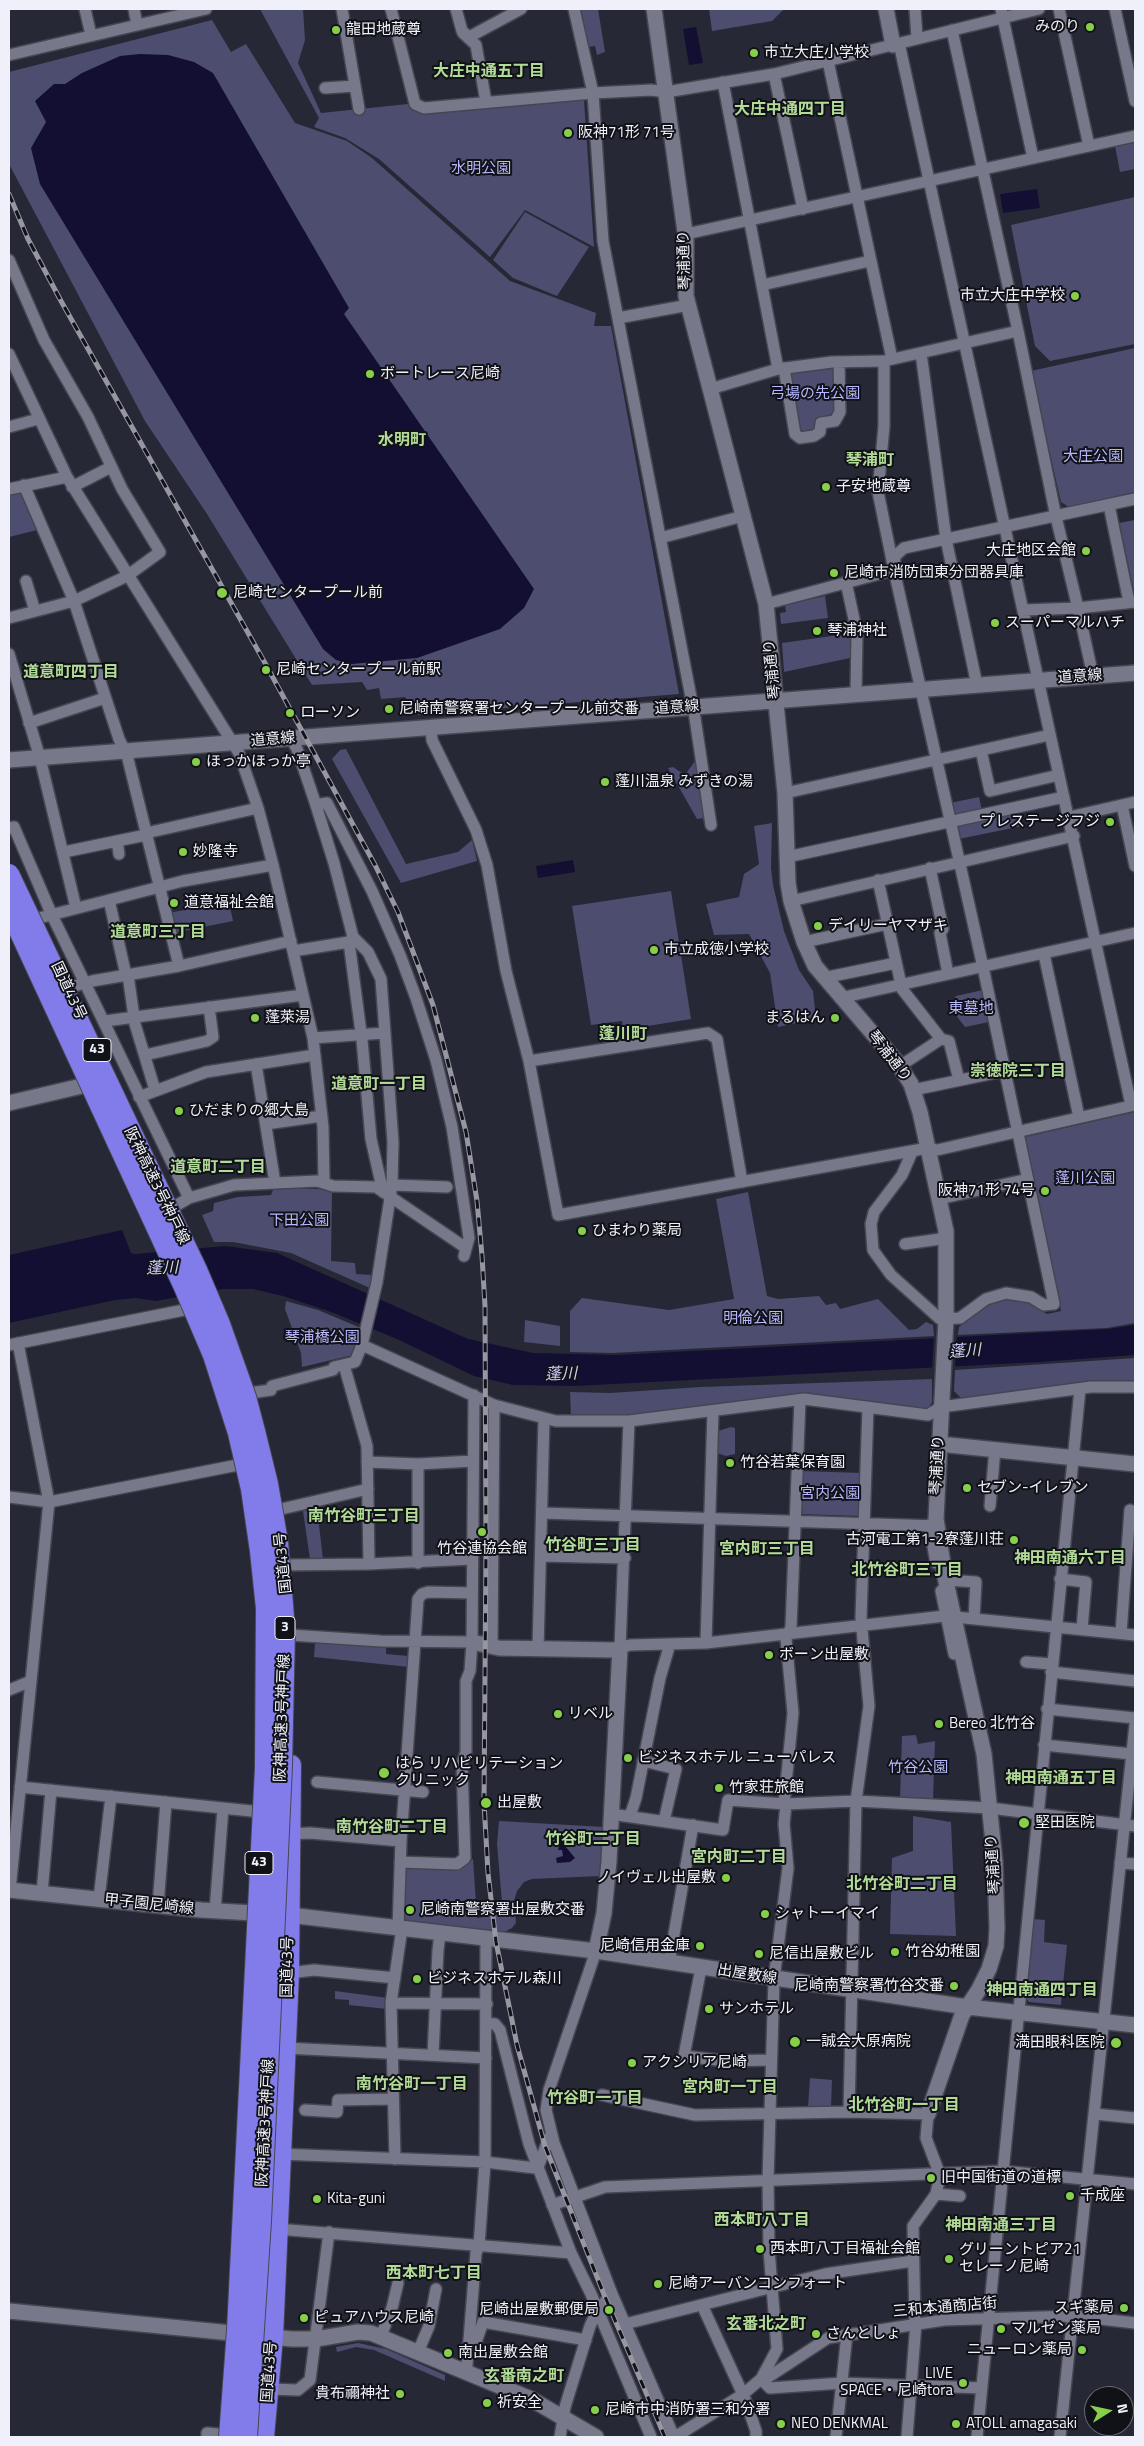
<!DOCTYPE html>
<html>
<head>
<meta charset="utf-8">
<style>
	body { margin:0 }
	#map { position:relative; width:1144px; height:2446px; overflow:hidden; background:#272836; font-family:"Titillium Web",sans-serif }
	canvas { display:block }
	.frame { position:absolute; inset:0; border:10px solid #f0f0fa; pointer-events:none }
	.north { position:absolute; left:1084px; top:2386px; width:50px; height:50px; box-sizing:border-box; background:#111118; border:1px solid #6a6a72; border-radius:50%; rotate:80deg; font-size:14px; font-weight:700; line-height:20px; text-align:center; color:#f0f0fa }
	.north::after { content:''; display:block; margin:auto; width:18px; height:22px; background:#87cf4a; clip-path:polygon(50% 0,100% 100%,50% 72%,0 100%) }
</style>
</head>
<body>
<div id="map">
<canvas width="1144" height="2446"></canvas>
<div class="frame"></div>
<div class="north">N</div>
</div>
<script>
const g = document.querySelector('canvas').getContext('2d');
g.lineJoin = 'round';
function fillPath(path, color) { g.fillStyle = color; g.fill(path, 'evenodd'); }
const shape = rows => new Path2D(rows.map(r => 'M' + r).join(''));
function trace(path, color, width, dash) { g.strokeStyle = color; g.lineWidth = width; g.lineCap = dash ? 'butt' : 'round'; g.setLineDash(dash || []); g.stroke(path); }
function write(font, color, halo, rows, align = 'center') {
  g.font = font + ' "Titillium Web","Noto Sans JP",sans-serif'; g.lineWidth = 4; g.setLineDash([]); g.textBaseline = 'middle'; g.strokeStyle = halo; g.fillStyle = color; for (const [text, x, y, turn = 0] of rows) {
    g.save(); g.translate(x, y); g.rotate((+turn || 0) * Math.PI / 180); g.textAlign = isNaN(turn) ? turn : align; if (halo) g.strokeText(text, 0, 0); g.fillText(text, 0, 0); g.restore();
  }
}
fillPath(shape([
	[260,9,303,9,305,40,298,63,321,113,408,104,422,114,584,100,594,247,525,210,490,257,379,159,345,138,314,127,319,118],
	[579,9,598,9,605,52,597,55,595,46,588,47],
	[709,9,784,9,772,21,712,31],
	[212,20,231,52,246,44,295,123,347,141,372,158,510,281,596,313,594,326,611,326,679,694,418,715,405,697,381,699,379,688,367,690,362,682,312,685,207,514,145,421,9,164,9,72],
	[1135,142,1135,169,1120,172,1115,146],
	[1135,197,1135,344,1050,361,1035,346,1011,225],
	[525,212,589,247,557,296,513,278,493,260],
	[1135,348,1135,492,1069,507,1061,502,1031,371],
	[835,366,839,412,818,429,803,435,799,431,788,378,792,373],
	[17,491,22,494,37,530,9,537,9,493],
	[1135,520,1135,591,1134,591,1119,523],
	[825,596,828,618,781,624,780,613,786,612,785,605],
	[853,633,853,657,850,658,784,672,782,643],
	[346,749,406,864,458,852,472,840,477,861,401,883,332,759,340,750],
	[695,761,704,818,697,819,668,768,673,767,685,775],
	[979,797,982,811,953,817,950,803],
	[1019,811,1022,826,959,839,956,825],
	[772,823,771,868,773,885,784,931,799,970,813,991,816,1019,778,1027,770,973,749,934,714,935,706,904,739,897,744,874,759,864,754,826],
	[671,891,691,1019,623,1030,622,1021,591,1025,572,906],
	[229,902,233,921,173,933,168,913],
	[983,990,989,1022,965,1027,949,1006,956,996],
	[1135,1112,1135,1323,1107,1328,958,1335,959,1327,982,1309,1004,1298,1026,1301,1047,1314,1061,1311,1025,1137],
	[299,1188,332,1190,331,1261,355,1263,356,1274,372,1275,370,1288,291,1253,233,1242,214,1242,202,1215,213,1211,214,1203,238,1197,271,1195,273,1190],
	[748,1192,767,1296,778,1299,819,1296,826,1305,836,1303,840,1309,878,1299,909,1330,917,1329,926,1322,933,1325,934,1336,612,1353,570,1352,570,1311,582,1298,669,1310,734,1299,716,1199],
	[286,1301,318,1310,361,1328,353,1355,302,1367,301,1353,285,1309],
	[525,1320,560,1326,560,1346,524,1342],
	[1135,1358,1135,1385,962,1399,954,1391,955,1370],
	[932,1379,932,1402,927,1410,806,1395,629,1418,571,1418,570,1392,610,1393,701,1387],
	[731,1427,735,1428,735,1454,726,1456,717,1453,718,1431],
	[800,1471,862,1473,860,1516,799,1514],
	[317,1508,323,1559,310,1559,303,1511],
	[318,1642,386,1646,386,1654,409,1656,409,1667,314,1657,315,1644],
	[916,1735,918,1744,935,1741,933,1800,900,1799,902,1736],
	[913,1816,951,1822,956,1936,890,1934,892,1858,913,1851],
	[499,1821,604,1827,600,1876,532,1879,524,1882,517,1891,514,1901,516,1923,512,1928,504,1932,494,1934,406,1923,403,1918,407,1867,465,1862,473,1859,477,1918,503,1914,497,1844],
	[1033,1919,1045,1920,1044,1942,1067,1945,1061,2005,1029,2002,1025,1997],
	[335,1991,388,1998,387,2009,349,2005,349,2000,335,1999],
	[810,2078,832,2080,831,2108,808,2107],
	[358,2343,386,2349,445,2375,445,2381,374,2350,356,2347,337,2352,336,2347]
]), '#4c4d6f');
fillPath(shape([
	[696,27,703,63,689,65,683,29],
	[140,54,168,55,194,62,213,73,349,308,344,314,534,589,524,608,500,629,417,658,352,664,336,660,323,649,40,184,31,148,46,122,35,101,54,84,65,84,82,73,120,56],
	[1037,189,1040,208,1003,213,1000,194],
	[573,860,575,872,538,878,536,866],
	[122,1230,131,1253,135,1254,225,1246,277,1253,468,1339,533,1353,617,1355,1108,1329,1135,1325,1135,1355,1039,1362,575,1386,513,1385,474,1376,397,1339,334,1313,283,1296,253,1289,223,1289,156,1301,136,1298,115,1300,9,1323,9,1255],
	[562,1837,566,1838,565,1846,575,1858,570,1862,557,1863,556,1858,563,1856,562,1850,558,1850]
]), '#130f33');
fillPath(shape([
	[957,1334,955,1369,932,1370,934,1335]
]), '#272836');
const street = shape([
	[85,9,91,35],
	[134,9,137,25],
	[342,9,359,109],
	[391,9,415,104,424,108,593,93,651,90,666,92,774,74,1039,9],
	[456,9,462,31,469,37,521,9],
	[574,9,593,93,603,241,695,718,711,825],
	[915,9,917,38],
	[1001,9,1033,158],
	[1059,9,1089,146],
	[1115,9,1135,101],
	[952,30,1018,331,1056,517,1078,608,1023,610],
	[463,33,476,45,486,102],
	[899,43,1131,1105],
	[9,55,206,9],
	[828,61,892,359],
	[774,74,803,209],
	[723,82,778,369],
	[325,88,355,86],
	[686,234,1135,136],
	[9,260,44,340,88,417,122,489,160,552,127,576,74,601,9,618],
	[762,285,870,261],
	[618,318,689,305],
	[921,353,946,539,977,685],
	[9,354,67,477,239,753,258,808,273,865,313,1038,323,1127,324,1183],
	[784,368,795,434,800,438,814,436,820,432,821,423,835,421,840,412,839,362],
	[710,389,778,369,832,362,884,361,1018,331],
	[9,427,38,419],
	[24,485,74,601,119,739,127,755,179,966],
	[72,487,111,467],
	[9,489,67,477],
	[1109,505,1129,602],
	[660,538,743,516],
	[26,581,35,611],
	[846,582,857,633,856,694],
	[766,604,894,570,878,492,884,426,884,361],
	[9,654,40,758,76,908],
	[1093,676,1078,608,1135,602],
	[29,723,105,698],
	[431,728,432,740,476,830,487,865,506,971,529,1061,558,1215,928,1148,937,1150,1135,1105],
	[981,750,990,791,1059,775],
	[785,793,1050,735],
	[316,805,327,803,372,891,400,955,416,998,436,1060,452,1127,469,1238,464,1256],
	[1122,805,1135,866],
	[1069,817,1135,802],
	[9,828,14,827,51,913,189,1198],
	[146,833,258,808],
	[117,841,119,854],
	[64,852,146,835],
	[787,857,1064,797],
	[930,868,943,929,940,933,948,974],
	[878,880,902,989,941,1039,949,1041,959,1080],
	[109,900,126,975],
	[791,901,1074,836],
	[35,919,183,881,273,865],
	[349,942,362,1040,371,1139,383,1192],
	[804,942,887,924],
	[293,951,349,942,353,937],
	[1044,954,1079,1117],
	[128,975,135,1024,155,1090],
	[823,978,896,963],
	[67,988,92,981,179,966,291,941],
	[840,998,1135,933],
	[105,1021,303,995],
	[313,1038,384,1033],
	[145,1055,207,1041,213,1037,209,1007],
	[529,1061,708,1033,717,1039,742,1182],
	[256,1064,275,1183],
	[900,1066,941,1039],
	[913,1090,1004,1071],
	[139,1097,206,1072,315,1055],
	[266,1124,322,1116],
	[912,1152,902,1175,874,1212,871,1224,873,1250,891,1275,940,1319,960,1318,986,1299,1006,1293,1031,1297,1044,1305,1054,1304,983,967,894,570,895,556,904,548,1135,499],
	[392,1185,447,1187],
	[939,1199,1028,1179],
	[172,1208,189,1198,234,1185,317,1181,333,1186,376,1187,466,1248],
	[905,1244,947,1238],
	[9,1345,189,1309],
	[362,1345,494,1405,556,1421,629,1421,804,1399,928,1415,941,1407,1091,1387,1135,1387],
	[250,1393,271,1390,272,1386,333,1370,334,1367,355,1362,362,1345,377,1282,392,1185,393,1142,381,979,368,952,353,937,334,863,315,802,297,749,291,739],
	[629,1421,620,1648,630,1645,706,1643,945,1616,1135,1635],
	[367,1462,418,1464,473,1461],
	[418,1464,418,1563],
	[9,1497,49,1502,18,1343],
	[990,1506,995,1449],
	[277,1510,368,1489],
	[542,1513,937,1526],
	[929,1525,936,1563],
	[541,1556,625,1558],
	[369,1564,472,1559],
	[285,1565,369,1564,367,1446,344,1365],
	[1060,1579,1086,1582,1082,1629],
	[946,1580,976,1582,974,1619],
	[941,1591,954,1654],
	[1121,1633,1130,1510],
	[290,1635,381,1641,472,1642],
	[706,1643,713,1411],
	[492,1646,494,1405],
	[538,1649,544,1418],
	[1026,1662,1052,1664],
	[1051,1672,1135,1681],
	[9,1690,31,1681],
	[1047,1709,1135,1718],
	[1044,1745,1132,1754],
	[643,1761,676,1769,664,1821],
	[317,1782,423,1792],
	[20,1787,261,1812],
	[784,1804,793,1713,786,1639,791,1627,800,1400],
	[786,1804,784,1824,788,1868,774,1979,768,2180,769,2250,777,2349,761,2379,770,2388,842,2383,982,2388],
	[611,1814,723,1830,728,1800,786,1804,856,1801,990,1808,1135,1826],
	[630,1816,636,1798,660,1678,670,1644],
	[291,1834,310,1833,401,1841],
	[400,1862,457,1864,465,1858,462,1764,466,1752,466,1681,470,1671,472,1642,474,1395],
	[1120,1863,1135,1864],
	[10,1890,49,1502,243,1464],
	[42,1893,51,1790],
	[99,1899,111,1796],
	[158,1906,166,1802],
	[215,1911,223,1808],
	[398,1928,401,1841,418,1599,422,1594,428,1592,472,1593],
	[596,1951,549,2090,546,2110,554,2143,612,2294,674,2437],
	[669,1963,693,1825],
	[701,1968,684,2056,726,2061,771,2060],
	[289,1973,314,1970,395,1978],
	[391,2003,487,2004],
	[486,2023,495,2024,500,2030,529,2144,571,2253,591,2294,651,2437],
	[285,2048,486,2058],
	[433,2055,438,1950,440,1934],
	[602,2095,695,2115,849,2112,928,2114,926,2138,940,2175],
	[305,2110,337,2112,338,2100,392,2099],
	[849,2112,856,1801,869,1706,861,1618,868,1407],
	[1095,2114,1135,2118],
	[279,2154,485,2162,535,2168,538,2167,549,2138,552,2135],
	[395,2159,391,2003,402,1928],
	[936,2194,960,2196],
	[552,2205,605,2187,1002,2171,1135,2184],
	[277,2229,571,2253],
	[702,2305,745,2399,756,2431,756,2437],
	[915,2323,913,2226,936,2194,940,2175],
	[625,2324,825,2274,913,2261],
	[381,2336,392,2308,398,2283],
	[473,2351,483,2322,586,2340],
	[418,2352,429,2326,436,2289],
	[465,2373,467,2365,476,2253,479,2246,485,2162,486,1939],
	[269,2389,298,2390,310,2380,329,2232],
	[207,2437,207,2433,228,2435],
	[560,2437,565,2407,590,2326,597,2311,612,2294],
	[675,2437,742,2395,761,2379,770,2376,828,2338,944,2320,1074,2316,1135,2323],
	[836,2437,847,2334],
	[907,2437,916,2323],
	[977,2437,1080,1389],
	[1060,2437,1135,1724]
]);
const secondary = shape([
	[654,9,686,239,686,296,766,604,785,793,788,883,791,901,804,942,815,966,897,1062,911,1084,920,1112,946,1231,946,1319,936,1519,945,1577,984,1754,995,1862,997,1928,996,1946,989,1969,978,1991,962,2015,928,2114],
	[886,9,893,45],
	[9,760,1135,673],
	[9,1103,86,1085],
	[939,1444,1135,1464],
	[472,1642,499,1648,615,1650,620,1648,609,1861,604,1913,596,1951],
	[9,1890,201,1910,289,1915,596,1951,967,2007,1135,2025],
	[9,2311,292,2339,316,2339,358,2332,371,2333,531,2399,596,2437]
]);
const highway = shape([
	[264,2437,273,2337,289,1973,291,1765]
]);
trace(street, '#464652', 14);
trace(secondary, '#464652', 18);
trace(highway, '#464652', 22);
trace(street, '#777889', 11);
trace(secondary, '#777889', 15);
trace(highway, '#827cea', 20);
const rail = shape([
	[9,194,28,239,61,301,265,663,375,865,398,912,433,1005,466,1132,477,1201,482,1256,485,1306,486,1549,484,1802,488,1873,496,1942,517,2045,545,2146,603,2292,665,2437]
]);
trace(rail, '#9697a2', 5);
trace(rail, '#111118', 3, [9]);
const highwayBridge = shape([
	[9,874,197,1270,220,1324,246,1397,255,1431,268,1484,278,1542,285,1630,282,1766,261,2221,247,2437],
	[9,909,184,1287,213,1355,238,1433,251,1489,260,1551,266,1608,265,1768,237,2330,229,2437]
]);
trace(highwayBridge, '#464652', 22, []);
trace(highwayBridge, '#827cea', 20);
for (const [x, y, r, color] of [
	[1090,27,5,"#87cf4a"],
	[336,30,5,"#87cf4a"],
	[754,53,5,"#87cf4a"],
	[568,133,5,"#87cf4a"],
	[1075,296,5,"#87cf4a"],
	[370,374,5,"#87cf4a"],
	[826,487,5,"#87cf4a"],
	[1086,551,5,"#87cf4a"],
	[834,573,5,"#87cf4a"],
	[222,593,6,"#87cf4a"],
	[995,623,5,"#87cf4a"],
	[817,631,5,"#87cf4a"],
	[266,670,5,"#87cf4a"],
	[389,709,5,"#87cf4a"],
	[290,713,5,"#87cf4a"],
	[196,762,5,"#87cf4a"],
	[605,782,5,"#87cf4a"],
	[1110,822,5,"#87cf4a"],
	[183,852,5,"#87cf4a"],
	[174,903,5,"#87cf4a"],
	[818,926,5,"#87cf4a"],
	[654,950,5,"#87cf4a"],
	[255,1018,5,"#87cf4a"],
	[835,1018,5,"#87cf4a"],
	[179,1111,5,"#87cf4a"],
	[1045,1191,5,"#87cf4a"],
	[582,1231,5,"#87cf4a"],
	[730,1463,5,"#87cf4a"],
	[967,1488,5,"#87cf4a"],
	[482,1532,5,"#87cf4a"],
	[1014,1540,5,"#87cf4a"],
	[769,1655,5,"#87cf4a"],
	[558,1714,5,"#87cf4a"],
	[939,1724,5,"#87cf4a"],
	[628,1758,5,"#87cf4a"],
	[384,1773,6,"#87cf4a"],
	[719,1788,5,"#87cf4a"],
	[486,1803,6,"#87cf4a"],
	[1024,1823,6,"#87cf4a"],
	[726,1878,5,"#87cf4a"],
	[410,1910,5,"#87cf4a"],
	[765,1914,5,"#87cf4a"],
	[700,1946,5,"#87cf4a"],
	[895,1952,5,"#87cf4a"],
	[759,1954,5,"#87cf4a"],
	[417,1979,5,"#87cf4a"],
	[954,1986,5,"#87cf4a"],
	[709,2009,5,"#87cf4a"],
	[795,2042,6,"#87cf4a"],
	[1116,2043,6,"#87cf4a"],
	[632,2063,5,"#87cf4a"],
	[931,2178,5,"#87cf4a"],
	[1070,2196,5,"#87cf4a"],
	[317,2199,5,"#87cf4a"],
	[760,2249,5,"#87cf4a"],
	[949,2259,5,"#87cf4a"],
	[658,2284,5,"#87cf4a"],
	[1124,2308,5,"#87cf4a"],
	[609,2310,5,"#87cf4a"],
	[304,2318,5,"#87cf4a"],
	[1001,2329,5,"#87cf4a"],
	[816,2334,5,"#87cf4a"],
	[1082,2350,5,"#87cf4a"],
	[448,2353,5,"#87cf4a"],
	[963,2383,5,"#87cf4a"],
	[400,2394,5,"#87cf4a"],
	[487,2403,5,"#87cf4a"],
	[595,2410,5,"#87cf4a"],
	[781,2424,5,"#87cf4a"],
	[956,2424,5,"#87cf4a"]
]) { const dot = new Path2D(); dot.arc(x, y, r, 0, 2 * Math.PI); g.fillStyle = color; g.fill(dot); trace(dot, '#111118', 2); }
for (const [x, y, w] of [
	[97,1050,28],
	[285,1628,20],
	[259,1863,28]
]) { const box = new Path2D(); box.roundRect(x - w / 2, y - 11.5, w, 23, 4); g.fillStyle = '#111118'; g.fill(box); trace(box, '#f0f0fa', 1); }
write('bold 14px', '#f0f0fa', null, [
	["43",97,1050],
	["3",285,1628],
	["43",259,1863]
]);
write('15px', '#f0f0fa', '#111118', [
	["みのり",1080,27,"right"],
	["龍田地蔵尊",346,30],
	["市立大庄小学校",764,53],
	["阪神71形 71号",578,133],
	["市立大庄中学校",1065,296,"right"],
	["ボートレース尼崎",380,374],
	["子安地蔵尊",836,487],
	["大庄地区会館",1076,551,"right"],
	["尼崎市消防団東分団器具庫",844,573],
	["尼崎センタープール前",233,593],
	["スーパーマルハチ",1005,623],
	["琴浦神社",827,631],
	["尼崎センタープール前駅",276,670],
	["尼崎南警察署センタープール前交番",399,709],
	["ローソン",300,713],
	["ほっかほっか亭",206,762],
	["蓬川温泉 みずきの湯",615,782],
	["プレステージフジ",1100,822,"right"],
	["妙隆寺",193,852],
	["道意福祉会館",184,903],
	["デイリーヤマザキ",828,926],
	["市立成徳小学校",664,950],
	["蓬萊湯",265,1018],
	["まるはん",825,1018,"right"],
	["ひだまりの郷大島",189,1111],
	["阪神71形 74号",1035,1191,"right"],
	["ひまわり薬局",592,1231],
	["竹谷若葉保育園",740,1463],
	["セブン-イレブン",977,1488],
	["古河電工第1-2寮蓬川荘",1004,1540,"right"],
	["竹谷連協会館",482,1549,"center"],
	["ボーン出屋敷",779,1655],
	["リベル",568,1714],
	["Bereo 北竹谷",949,1724],
	["ビジネスホテル ニューパレス",638,1758],
	["はら リハビリテーション",395,1764],
	["クリニック",395,1781],
	["竹家荘旅館",729,1788],
	["出屋敷",497,1803],
	["堅田医院",1035,1823],
	["ノイヴェル出屋敷",716,1878,"right"],
	["尼崎南警察署出屋敷交番",420,1910],
	["シャトーイマイ",775,1914],
	["尼崎信用金庫",690,1946,"right"],
	["竹谷幼稚園",905,1952],
	["尼信出屋敷ビル",769,1954],
	["ビジネスホテル森川",427,1979],
	["尼崎南警察署竹谷交番",944,1986,"right"],
	["サンホテル",719,2009],
	["一誠会大原病院",806,2042],
	["満田眼科医院",1105,2043,"right"],
	["アクシリア尼崎",642,2063],
	["旧中国街道の道標",941,2178],
	["千成座",1080,2196],
	["Kita-guni",327,2199],
	["西本町八丁目福祉会館",770,2249],
	["グリーントピア21",959,2250],
	["セレーノ尼崎",959,2267],
	["尼崎アーバンコンフォート",668,2284],
	["スギ薬局",1114,2308,"right"],
	["尼崎出屋敷郵便局",599,2310,"right"],
	["ピュアハウス尼崎",314,2318],
	["マルゼン薬局",1011,2329],
	["さんとしょ",826,2334],
	["ニューロン薬局",1072,2350,"right"],
	["南出屋敷会館",458,2353],
	["LIVE",953,2374,"right"],
	["SPACE・尼崎tora",953,2391,"right"],
	["貴布禰神社",390,2394,"right"],
	["祈安全",497,2403],
	["尼崎市中消防署三和分署",605,2410],
	["NEO DENKMAL",791,2424],
	["ATOLL amagasaki",966,2424]
], 'left');
write('15px', '#b7b8fe', '#111118', [
	["水明公園",481,169],
	["弓場の先公園",815,394],
	["大庄公園",1093,457],
	["東墓地",971,1009],
	["蓬川公園",1085,1179],
	["下田公園",299,1221],
	["明倫公園",753,1319],
	["琴浦橋公園",322,1338],
	["宮内公園",830,1494],
	["竹谷公園",918,1768]
]);
write('15px', '#f0f0fa', '#111118', [
	["琴浦通り",685,260,-92],
	["琴浦通り",773,669,-96],
	["道意線",1080,677,-4],
	["道意線",677,708,-4],
	["道意線",273,740,-5],
	["国道43号",68,991,65],
	["琴浦通り",889,1057,52],
	["阪神高速3号神戸線",156,1186,64],
	["琴浦通り",938,1465,-87],
	["国道43号",284,1563,-96],
	["阪神高速3号神戸線",283,1718,-88],
	["琴浦通り",994,1864,-94],
	["甲子園尼崎線",149,1905,6],
	["国道43号",288,1967,-89],
	["出屋敷線",747,1975,9],
	["阪神高速3号神戸線",266,2123,-87],
	["三和本通商店街",945,2308,-5],
	["国道43号",270,2372,-86]
]);
write('bold 16px', '#b2db97', '#111118', [
	["大庄中通五丁目",489,72],
	["大庄中通四丁目",790,110],
	["水明町",402,441],
	["琴浦町",870,461],
	["道意町四丁目",71,673],
	["道意町三丁目",158,933],
	["蓬川町",623,1035],
	["崇徳院三丁目",1018,1072],
	["道意町一丁目",379,1085],
	["道意町二丁目",218,1168],
	["南竹谷町三丁目",364,1517],
	["竹谷町三丁目",593,1546],
	["宮内町三丁目",767,1550],
	["神田南通六丁目",1070,1559],
	["北竹谷町三丁目",907,1571],
	["神田南通五丁目",1061,1779],
	["南竹谷町二丁目",392,1828],
	["竹谷町二丁目",593,1840],
	["宮内町二丁目",739,1858],
	["北竹谷町二丁目",902,1885],
	["神田南通四丁目",1042,1991],
	["南竹谷町一丁目",412,2085],
	["宮内町一丁目",730,2088],
	["竹谷町一丁目",595,2099],
	["北竹谷町一丁目",904,2106],
	["西本町八丁目",762,2221],
	["神田南通三丁目",1001,2226],
	["西本町七丁目",434,2274],
	["玄番北之町",766,2325],
	["玄番南之町",524,2377]
]);
write('italic 16px', '#cdcffa', '#111118', [
	["蓬川",162,1269,-2],
	["蓬川",965,1352,-4],
	["蓬川",561,1375,-2]
]);
</script>
</body>
</html>
